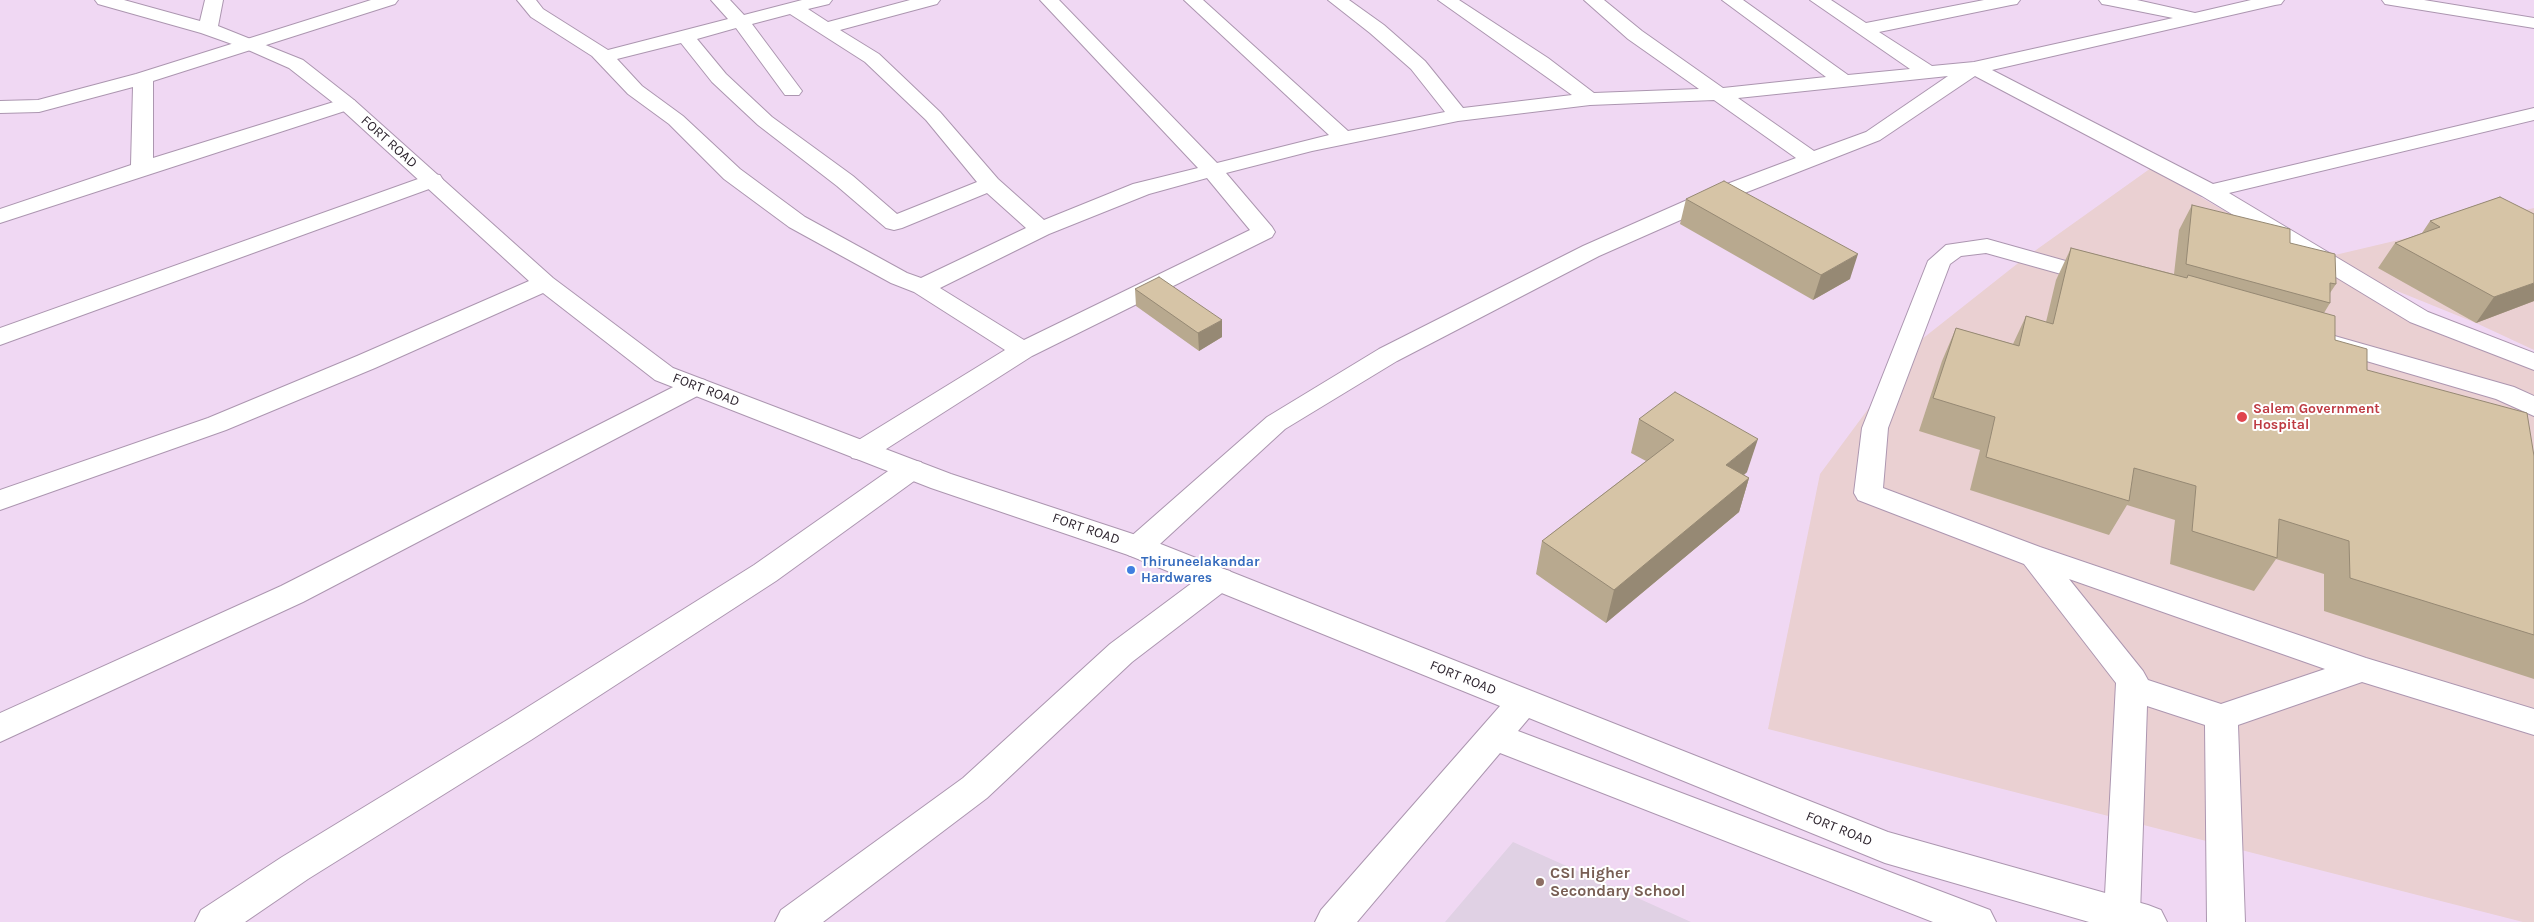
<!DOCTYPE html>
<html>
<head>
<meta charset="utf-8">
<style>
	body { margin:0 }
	canvas { display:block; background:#f0d8f3 }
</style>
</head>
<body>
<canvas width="2534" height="922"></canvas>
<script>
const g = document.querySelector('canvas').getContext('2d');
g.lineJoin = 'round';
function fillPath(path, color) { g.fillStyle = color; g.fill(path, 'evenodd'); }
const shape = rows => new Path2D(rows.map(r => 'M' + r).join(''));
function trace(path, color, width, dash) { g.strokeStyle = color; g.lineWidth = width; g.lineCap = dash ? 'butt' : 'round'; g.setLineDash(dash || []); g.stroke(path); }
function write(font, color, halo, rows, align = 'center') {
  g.font = font + ' Karla,sans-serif'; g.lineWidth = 4; g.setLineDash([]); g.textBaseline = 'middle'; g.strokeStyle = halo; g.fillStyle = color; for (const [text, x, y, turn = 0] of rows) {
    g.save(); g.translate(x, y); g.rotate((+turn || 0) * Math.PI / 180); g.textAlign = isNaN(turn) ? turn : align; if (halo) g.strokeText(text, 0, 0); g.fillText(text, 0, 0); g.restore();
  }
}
fillPath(shape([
	[2151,168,2341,279,2534,365,2534,922,2523,922,1768,729,1820,474,1917,343,2022,260],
	[2534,208,2534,350,2476,323,2365,278,2335,255]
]), '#ead0d2');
fillPath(shape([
	[1513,842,1691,922,1445,922]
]), '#e0d1e4');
const street = shape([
	[371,0,398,0,395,4,153,81,153,158,340,100,354,100,357,104,354,108,0,223,0,209,131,165,133,87,39,112,0,113,0,101,38,100,136,74,371,0],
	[517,0,536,0,543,9,608,50,728,19,711,0,730,0,744,15,802,0,832,0,829,4,808,9,828,22,910,0,940,0,937,4,840,30,879,54,940,112,998,179,1044,220,1133,184,1198,168,1040,0,1059,0,1217,163,1329,135,1184,0,1203,0,1348,131,1445,112,1411,69,1370,33,1328,0,1349,0,1384,25,1425,61,1463,108,1572,95,1438,0,1459,0,1548,58,1594,93,1699,89,1628,39,1584,0,1604,0,1642,31,1723,88,1826,77,1722,0,1743,0,1848,75,1910,69,1810,0,1831,0,1866,23,1984,0,2020,0,2017,4,2011,5,1879,32,1932,66,1974,62,2173,18,2108,5,2102,4,2099,0,2137,0,2195,13,2251,0,2284,0,2281,4,2275,5,1992,70,2213,184,2534,108,2534,120,2229,193,2428,312,2534,353,2534,370,2410,322,2202,196,1975,76,1880,140,1719,203,1599,256,1397,361,1285,429,1148,555,1138,558,1128,555,1123,547,1128,539,1267,417,1379,349,1583,246,1703,193,1796,158,1714,100,1590,105,1458,121,1312,151,1226,173,1272,227,1275,232,1272,237,1032,356,872,458,862,460,852,458,848,451,852,444,1005,350,914,292,891,283,789,227,724,179,669,124,628,94,592,56,531,17,517,0],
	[790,14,865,62,926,120,977,182,897,214,853,176,772,117,726,74,697,39,736,28,785,95,799,95,802,91,752,24,790,14],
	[681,43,712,82,758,125,837,186,886,228,894,230,902,228,987,193,1026,228,921,278,907,273,805,217,740,169,683,116,642,86,617,59,681,43],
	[1948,76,1866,132,1814,151,1738,98,1948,76],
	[1207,178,1250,230,1024,340,940,288,1049,234,1149,194,1207,178],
	[432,174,440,175,443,180,440,185,0,345,0,328,432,174],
	[1987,239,2105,272,2109,277,2105,282,2097,284,1986,253,1961,256,1950,264,1888,428,1883,488,2040,547,2366,658,2534,709,2534,735,2362,682,2238,725,2245,922,2207,922,2205,725,2147,706,2140,914,2137,922,2107,922,2104,914,2116,683,2024,564,1858,500,1854,493,1862,428,1928,261,1946,245,1987,239],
	[2069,579,2325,669,2221,704,2148,680,2143,671,2069,579],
	[2331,335,2514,387,2534,396,2534,416,2496,399,2322,348,2318,343,2322,338,2331,335],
	[696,378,705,380,709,386,705,392,303,602,0,742,0,713,281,586,687,380,696,378],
	[911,460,921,462,925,469,921,476,776,581,531,740,308,879,245,922,195,922,201,910,282,857,507,720,754,565,901,462,911,460],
	[1219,568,1230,571,1234,579,1230,587,1132,662,987,798,823,922,775,922,781,910,963,778,1110,644,1208,571,1219,568]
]);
const secondary = shape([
	[95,0,124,0,200,21,205,0,223,0,218,26,303,60,354,100,553,278,673,368,951,474,1148,539,1888,832,2148,905,2161,910,2167,922,2089,922,1885,863,1529,718,1518,731,1990,910,1996,922,1933,922,1500,753,1357,922,1315,922,1321,910,1500,706,1128,555,931,488,655,380,543,293,375,368,226,430,0,510,0,490,208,418,357,356,529,281,340,108,289,68,246,49,201,33,98,4,95,0],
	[2382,0,2424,0,2534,18,2534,28,2391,5,2385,4,2382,0]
]);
trace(street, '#ac96b0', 2);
trace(secondary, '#ac96b0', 2);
fillPath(street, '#fff');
fillPath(secondary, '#fff');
fillPath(shape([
	[2500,197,2534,301,2476,323,2378,268,2395,243,2422,233,2430,221],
	[1686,199,1850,279,1813,300,1680,224],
	[2192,205,2290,243,2336,284,2330,293,2330,303,2324,313,2335,340,2367,370,2534,456,2534,679,2324,611,2324,574,2276,559,2254,591,2170,564,2175,520,2127,505,2109,535,1970,490,1980,450,1919,431,1942,361,1956,328,2013,344,2026,316,2046,322,2056,280,2071,248,2174,274,2179,230],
	[1135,289,1222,337,1199,351,1136,306],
	[1639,419,1747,472,1744,475,1749,478,1739,512,1606,623,1536,574,1542,541,1646,461,1631,453]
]), '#b8a98f');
fillPath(shape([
	[1858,254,1850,279,1813,300,1821,275],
	[2534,283,2534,301,2476,323,2494,297],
	[1222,320,1222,337,1199,351,1198,333],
	[1758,439,1747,472,1716,498,1726,465],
	[1749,478,1739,512,1606,623,1614,590]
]), '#968974');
const building = shape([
	[1724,181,1858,254,1821,275,1686,199,1724,181],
	[2500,197,2534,214,2534,283,2494,297,2395,243,2440,227,2430,221,2500,197],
	[2192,205,2290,229,2290,243,2335,254,2336,284,2330,283,2330,303,2186,264,2192,205],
	[2071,248,2187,278,2188,275,2335,316,2335,340,2367,349,2367,370,2527,413,2534,456,2534,635,2350,578,2349,541,2279,519,2277,558,2192,531,2196,486,2134,468,2129,501,1986,457,1995,417,1933,398,1956,328,2019,346,2026,316,2053,324,2071,248],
	[1159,277,1222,320,1198,333,1135,289,1159,277],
	[1675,392,1758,439,1726,465,1749,478,1614,590,1542,541,1674,440,1639,419,1675,392]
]);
fillPath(building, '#d6c4a6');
trace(building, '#968974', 1);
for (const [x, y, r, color] of [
	[2242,417,6,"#e0444e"],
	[1131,570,5,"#3f7fe0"],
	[1540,882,5,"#8d6e63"]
]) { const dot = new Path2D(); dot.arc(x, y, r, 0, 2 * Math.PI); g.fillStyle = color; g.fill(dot); trace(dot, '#fff', 2); }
write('14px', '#2d242e', '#fff', [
	["FORT ROAD",389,142,42],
	["FORT ROAD",706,390,21],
	["FORT ROAD",1086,529,19],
	["FORT ROAD",1463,678,22],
	["FORT ROAD",1839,829,22]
]);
write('bold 14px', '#be3a42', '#fff', [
	["Salem Government",2253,409],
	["Hospital",2253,425]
], 'left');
write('bold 14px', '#366cbe', '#fff', [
	["Thiruneelakandar",1141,562],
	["Hardwares",1141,578]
], 'left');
write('bold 16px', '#785e54', '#fff', [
	["CSI Higher",1550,873],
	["Secondary School",1550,891]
], 'left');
</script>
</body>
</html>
